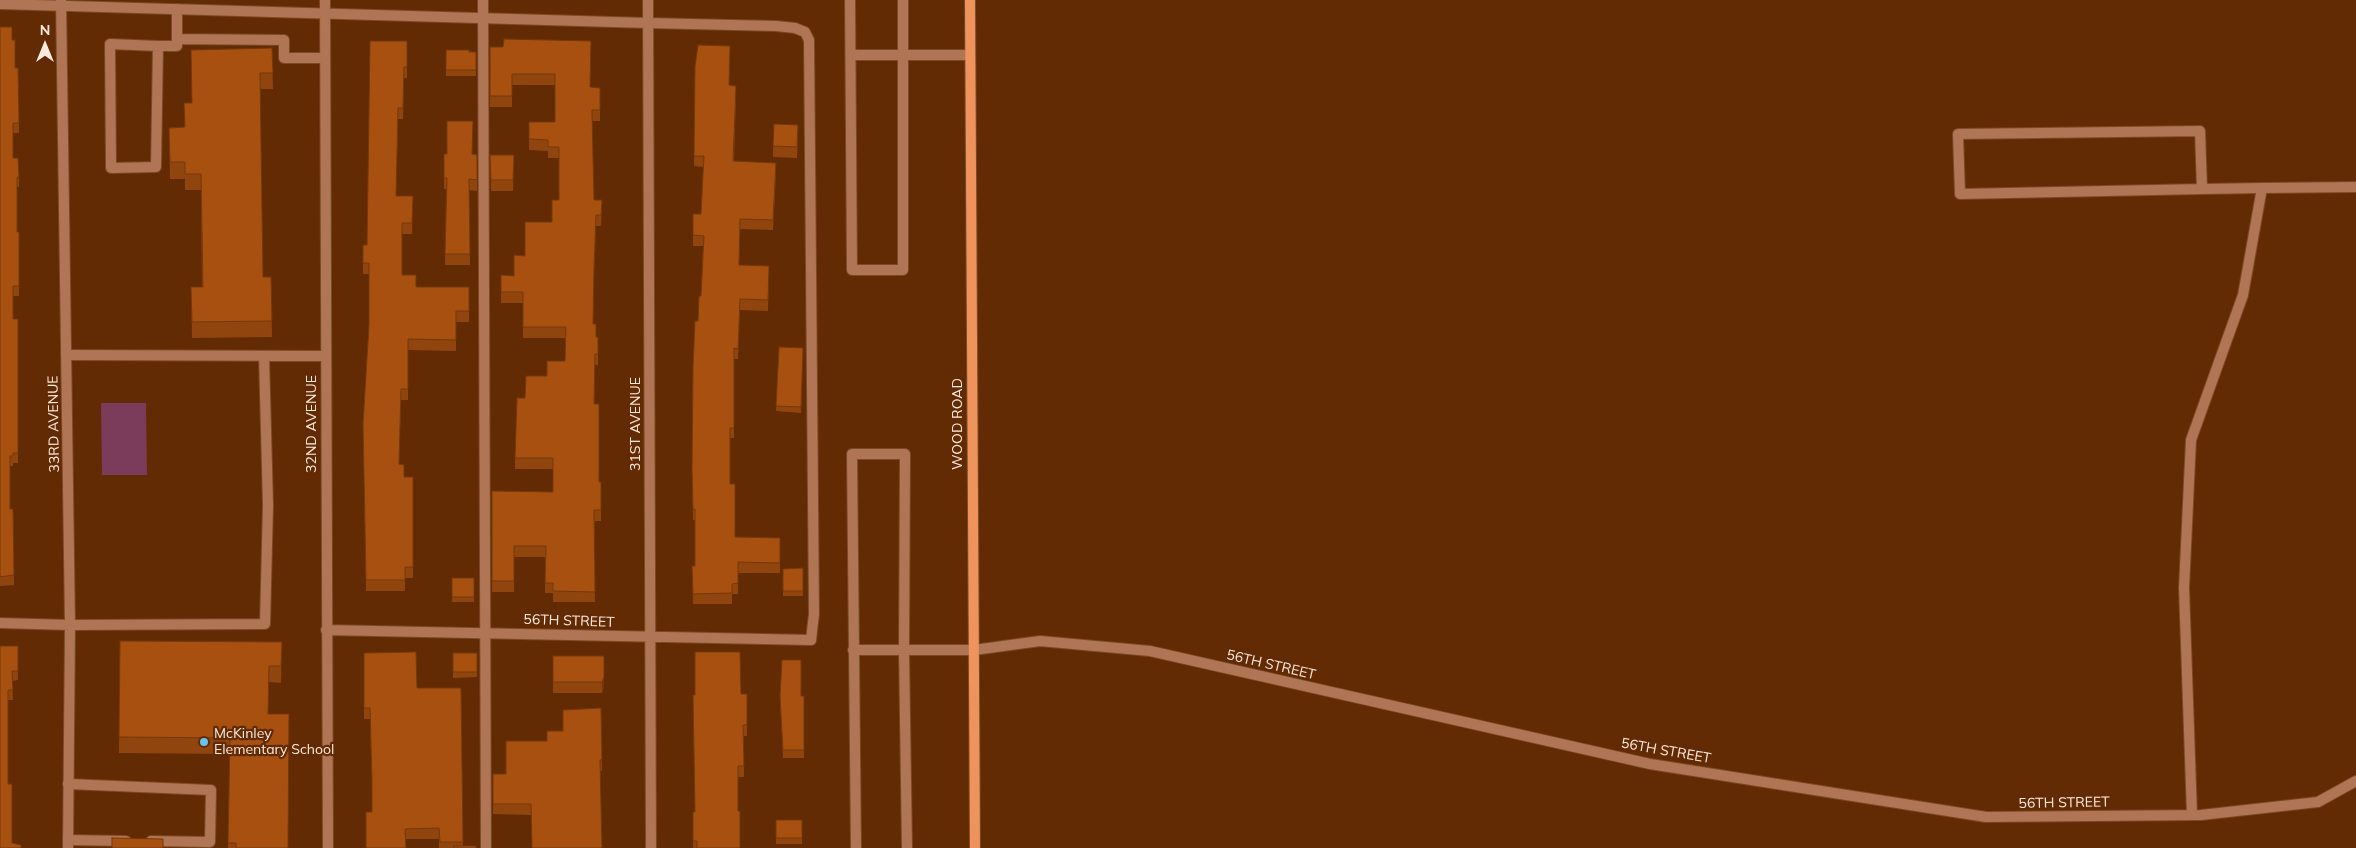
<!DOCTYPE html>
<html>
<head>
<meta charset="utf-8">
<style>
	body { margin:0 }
	#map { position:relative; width:2356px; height:848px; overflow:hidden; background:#622b03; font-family:Mulish,sans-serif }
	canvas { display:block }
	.north { position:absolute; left:20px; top:20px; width:50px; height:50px; -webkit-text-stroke:4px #622b03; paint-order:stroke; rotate:0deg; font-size:14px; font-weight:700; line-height:20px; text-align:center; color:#ffe9de }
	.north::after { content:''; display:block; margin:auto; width:18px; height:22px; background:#ffe9de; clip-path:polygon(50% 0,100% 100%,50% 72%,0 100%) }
</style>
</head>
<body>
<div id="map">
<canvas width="2356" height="848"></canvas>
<div class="north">N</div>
</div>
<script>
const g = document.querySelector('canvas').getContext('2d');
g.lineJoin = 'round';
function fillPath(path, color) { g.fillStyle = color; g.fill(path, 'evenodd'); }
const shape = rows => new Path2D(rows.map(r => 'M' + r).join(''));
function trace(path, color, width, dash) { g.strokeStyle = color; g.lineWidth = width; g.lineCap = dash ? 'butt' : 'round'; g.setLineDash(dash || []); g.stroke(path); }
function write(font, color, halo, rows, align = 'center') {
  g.font = font + ' Mulish,sans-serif'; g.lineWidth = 4.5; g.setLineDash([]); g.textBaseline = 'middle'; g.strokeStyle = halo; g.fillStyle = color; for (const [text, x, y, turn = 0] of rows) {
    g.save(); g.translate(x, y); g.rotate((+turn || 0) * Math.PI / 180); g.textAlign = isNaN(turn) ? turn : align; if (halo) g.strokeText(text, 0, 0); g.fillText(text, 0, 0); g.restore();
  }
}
fillPath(shape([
	[101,403,146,403,147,475,102,475]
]), '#7b3b5b');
const lane = shape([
	[483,0,486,848],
	[850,0,852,270,903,270,903,0],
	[648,23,776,26,795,28,805,32,809,40,814,614,811,640],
	[177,39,284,40,284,58,325,58],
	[158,46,156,167,111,168,110,44,158,46,177,46,177,9],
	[851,55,970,55],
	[2202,189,2200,131,1958,134,1960,194,2202,189,2262,188],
	[66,355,326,356],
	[70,625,265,624,268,505,264,356],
	[853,650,974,650],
	[68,784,211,790,210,842,151,841],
	[68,840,126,841],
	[856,848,852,454,905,454,904,651,907,848]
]);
const street = shape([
	[61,0,70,625,68,848],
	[325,0,328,848],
	[648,0,651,848],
	[0,4,648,23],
	[0,623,70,625],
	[326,630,811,640],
	[974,650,1040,641,1150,651,1650,764,1986,817,2201,815,2318,802,2356,781],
	[2192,815,2184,588,2191,440,2243,295,2262,188,2356,187]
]);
const secondary = shape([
	[970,0,975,848]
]);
trace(lane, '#7b4926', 12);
trace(street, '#7b4926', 12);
trace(secondary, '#7b4926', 12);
trace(lane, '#b07554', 10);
trace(street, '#b07554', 10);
trace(secondary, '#ef935d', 10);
fillPath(shape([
	[0,27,15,68,19,123,19,133,13,133,13,158,19,177,19,187,17,187,17,232,19,232,19,296,13,296,13,319,18,319,18,463,13,463,13,466,10,466,10,509,13,509,14,585,0,586],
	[407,41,407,78,404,78,403,119,398,119,396,196,413,196,412,234,402,234,402,275,416,287,469,298,469,322,456,322,456,351,408,350,408,400,401,400,399,464,404,477,413,477,413,578,405,578,405,591,366,591,363,424,369,325,369,274,363,274,363,245,367,245],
	[490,47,590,87,600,88,600,121,592,121,594,200,602,200,601,226,596,226,594,278,593,324,596,337,598,337,598,365,595,365,594,404,599,482,601,482,601,521,594,521,595,602,553,602,553,593,545,593,545,557,514,557,514,592,492,592,492,491,553,492,553,469,515,469,515,458,525,398,547,376,565,361,565,338,523,338,523,303,501,303,501,275,514,276,525,256,552,222,559,200,559,158,548,158,548,151,529,150,529,122,555,122,555,85,512,85,512,107,490,107],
	[272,48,273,89,260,89,263,277,271,277,272,337,192,338,191,287,202,287,201,190,185,190,185,179,170,179,169,128,184,127,192,103],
	[446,50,476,52,476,76,446,76],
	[730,57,729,85,736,96,734,161,776,173,773,230,740,229,739,265,769,266,768,311,740,310,738,359,734,359,734,438,730,438,730,484,735,537,780,538,780,573,738,573,738,594,732,594,732,604,693,604,692,566,695,566,695,520,693,520,692,479,698,321,701,296,703,246,693,246,693,235,701,214,703,167,694,166,695,66],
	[798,136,797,158,773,157,773,146],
	[444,154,477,155,477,191,469,190,470,265,445,265,446,189,444,189],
	[490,155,514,155,513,191,491,191],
	[779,347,803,348,801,413,776,411],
	[803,568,803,596,783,596,783,569],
	[452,578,474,578,474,602,452,602],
	[120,641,282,642,281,683,269,682,268,714,288,848,228,848,230,754,119,753],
	[0,646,18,646,18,680,12,681,13,700,8,700,8,784,12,843,0,848],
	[364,653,417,688,461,688,463,846,476,848,439,848,439,839,405,839,372,790,370,719,364,719],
	[453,653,477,672,477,677,453,678],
	[553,656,604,656,604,688,602,693,553,693],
	[782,660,801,696,804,696,804,758,783,758,780,704],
	[741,694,747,694,747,736,744,736,744,777,738,777,738,811,740,848,693,848,693,812,695,812],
	[601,708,602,771,600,771,531,815,493,814,493,774,506,774,547,741],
	[776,820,802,820,802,844,776,844]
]), '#90450e');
fillPath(shape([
	[776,163,776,173,773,230,773,220],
	[604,677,604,688,602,693,602,682]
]), '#75380b');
const building = shape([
	[0,27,12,27,12,40,15,40,15,68,18,68,19,123,13,123,13,158,18,158,19,177,17,177,17,232,19,232,19,286,13,286,13,319,18,319,18,453,13,453,13,456,10,456,10,509,13,509,14,575,0,577,0,27],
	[504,39,591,41,590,87,600,88,600,110,592,110,592,113,594,200,602,200,601,215,596,215,594,267,593,324,596,324,596,337,598,337,598,354,595,354,594,404,599,404,599,482,601,482,601,510,594,510,595,592,553,591,553,583,545,583,546,546,514,546,514,581,492,581,492,491,553,492,553,458,515,458,517,398,525,398,526,376,547,376,547,361,565,361,566,327,523,327,523,292,501,292,501,275,514,276,514,255,525,256,525,222,552,222,552,200,559,200,559,147,548,147,548,140,529,139,529,122,555,122,555,74,512,74,512,96,490,96,490,47,503,47,504,39],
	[370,41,407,41,407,67,404,67,403,108,398,108,396,196,413,196,412,223,402,223,402,275,416,275,416,287,469,287,469,311,456,311,456,340,408,339,408,389,401,389,399,464,404,465,404,477,413,477,413,567,405,567,405,580,366,580,363,424,369,325,369,263,363,263,363,245,367,245,370,41],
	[698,45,730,46,729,85,736,86,733,161,776,163,773,220,740,219,739,265,769,266,768,300,740,299,738,349,734,348,734,428,730,428,730,484,735,484,735,537,780,538,780,563,738,562,738,583,732,584,732,593,693,594,692,566,695,566,695,509,693,509,692,468,693,366,695,321,698,321,699,296,701,296,704,236,693,235,693,214,701,214,704,156,694,156,695,66,698,45],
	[272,48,273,73,260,73,263,277,271,277,272,321,192,322,191,287,203,287,201,174,185,174,185,162,170,162,169,128,185,127,184,103,192,103,191,50,272,48],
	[446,50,469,50,469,52,476,52,476,70,446,70,446,50],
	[447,121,473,121,472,154,477,155,477,180,469,179,470,254,445,254,447,178,444,178,444,154,447,154,447,121],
	[774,124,798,125,797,147,773,146,774,124],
	[490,155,514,155,513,180,491,180,490,155],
	[779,347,803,348,801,407,776,406,779,347],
	[803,568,803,591,783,591,783,569,803,568],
	[452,578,474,578,474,597,452,597,452,578],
	[120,641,282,642,281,666,269,666,268,714,289,714,288,848,236,848,236,843,228,843,230,738,119,737,120,641],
	[0,646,18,646,18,671,12,671,13,690,8,690,8,784,12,784,12,843,21,845,21,848,0,848,0,646],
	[416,652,417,688,461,688,463,842,440,842,439,828,405,829,406,848,366,848,366,812,372,812,372,779,370,708,364,708,364,653,416,652],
	[695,652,740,652,741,694,747,694,747,725,743,725,744,766,738,766,738,811,740,811,740,848,697,848,697,841,693,841,693,812,695,812,693,695,695,695,695,652],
	[453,653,477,653,477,672,453,672,453,653],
	[553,656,604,656,604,677,602,682,553,682,553,656],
	[782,660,801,660,801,696,804,696,804,750,783,750,780,696,782,660],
	[601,708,602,760,600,760,602,848,532,848,531,804,493,804,493,774,506,774,506,741,547,741,547,731,563,731,563,710,601,708],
	[776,820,802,820,802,838,776,838,776,820],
	[112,838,163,839,163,848,112,848,112,838],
	[454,846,476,846,476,848,454,848,454,846]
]);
fillPath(building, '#a75010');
trace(building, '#75380b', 1);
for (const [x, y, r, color] of [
	[204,742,5,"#66c4ef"]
]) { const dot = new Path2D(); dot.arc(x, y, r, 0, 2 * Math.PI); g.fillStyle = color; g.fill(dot); trace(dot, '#622b03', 2); }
write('14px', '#ffe9de', '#622b03', [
	["33RD AVENUE",54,424,-91],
	["32ND AVENUE",312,424,-90],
	["31ST AVENUE",636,424,-90],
	["WOOD ROAD",958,424,-90],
	["56TH STREET",569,621,2],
	["56TH STREET",1271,665,13],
	["56TH STREET",1666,751,10],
	["56TH STREET",2064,803,-1]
]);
write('14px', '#ffe9de', '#622b03', [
	["McKinley",214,734],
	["Elementary School",214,750]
], 'left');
</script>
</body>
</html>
